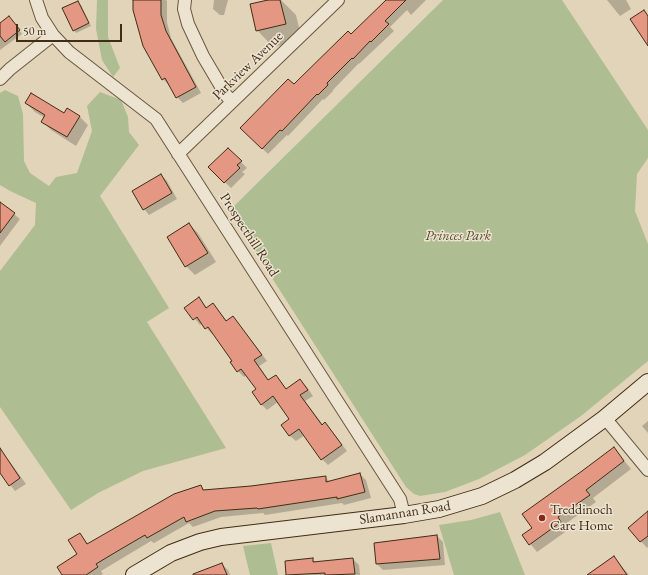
<!DOCTYPE html>
<html>
<head>
<meta charset="utf-8">
<style>
	body { margin:0 }
	#map { position:relative; width:648px; height:575px; overflow:hidden; background:#e2d4b8; font-family:"EB Garamond",serif }
	canvas { display:block }
	.scale { position:absolute; left:16px; top:24px; width:106px; height:18px; box-sizing:border-box; border:2px solid #412d15; border-top:0; padding-left:5px; font-size:12px; line-height:14px; white-space:nowrap; color:#412d15; -webkit-text-stroke:3px #ece3d1; paint-order:stroke }
</style>
</head>
<body>
<div id="map">
<canvas width="648" height="575"></canvas>
<div class="scale">50 m</div>
</div>
<script>
const g = document.querySelector('canvas').getContext('2d');
g.lineJoin = 'round';
function fillPath(path, color) { g.fillStyle = color; g.fill(path, 'evenodd'); }
const shape = rows => new Path2D(rows.map(r => 'M' + r).join(''));
function trace(path, color, width, dash) { g.strokeStyle = color; g.lineWidth = width; g.lineCap = dash ? 'butt' : 'round'; g.setLineDash(dash || []); g.stroke(path); }
function write(font, color, halo, rows, align = 'center') {
  g.font = font + ' "EB Garamond",serif'; g.lineWidth = 3; g.setLineDash([]); g.textBaseline = 'middle'; g.strokeStyle = halo; g.fillStyle = color; for (const [text, x, y, turn = 0] of rows) {
    g.save(); g.translate(x, y); g.rotate((+turn || 0) * Math.PI / 180); g.textAlign = isNaN(turn) ? turn : align; if (halo) g.strokeText(text, 0, 0); g.fillText(text, 0, 0); g.restore();
  }
}
fillPath(shape([
	[97,0,108,0,108,37,120,68,113,77,102,60,96,29],
	[443,0,562,0,648,130,648,158,637,174,635,211,648,244,648,361,581,416,525,455,479,479,445,492,420,496,414,494,406,487,229,211],
	[5,90,18,96,23,114,24,161,30,173,49,186,56,177,77,173,92,131,87,106,100,92,121,100,128,117,129,132,139,145,100,196,169,308,147,322,226,448,143,471,98,493,71,510,0,407,0,271,35,225,36,203,10,191,0,185,0,93],
	[500,512,525,575,454,575,439,525,471,520],
	[271,543,278,575,250,575,243,546]
]), '#afbd92');
fillPath(shape([
	[134,0,166,0,167,1,167,22,171,38,201,93,183,103,177,97,170,84,169,85,163,79],
	[214,0,228,0,224,15,220,15,213,9],
	[272,0,281,0,296,15,302,40,273,47,257,30],
	[388,0,426,0,411,15,407,10,390,27,394,31,359,64,359,63,333,90,333,91,324,100,323,99,288,136,287,135,268,154,242,128,294,86,351,35],
	[607,0,626,0,631,9,620,16],
	[78,2,81,5,91,26,76,33,74,30],
	[12,20,22,34,0,50,0,24],
	[26,103,64,115,79,116,88,125,76,146,51,130,42,121,45,118,35,112],
	[228,149,247,168,242,172,245,174,231,188,209,167],
	[161,175,167,181,177,199,149,215,144,209],
	[0,203,20,219,0,246],
	[189,224,198,233,216,262,195,275,186,266,168,237],
	[199,298,207,308,213,304,227,321,232,317,238,323,267,361,259,366,269,381,276,376,287,390,300,381,306,386,313,396,305,401,323,425,325,424,331,430,347,451,328,465,322,459,305,435,296,441,290,436,282,425,291,419,278,402,267,410,261,404,257,389,247,375,244,377,238,371,232,362,233,361,213,333,212,334,202,323,200,325,186,308],
	[648,421,648,433,642,426],
	[614,448,631,469,593,498,596,502,564,525,568,530,537,552,523,535,534,528],
	[4,456,10,462,26,484,15,491,0,472,0,459],
	[360,474,366,480,371,498,344,505,342,503,265,515,263,513,221,517,193,527,189,523,154,543,151,541,101,571,103,574,101,575,63,575,78,554,80,534,89,545,201,486,205,491,252,487,325,477,330,482],
	[648,521,648,547,647,548,630,529],
	[437,536,443,542,445,565,383,570,377,564],
	[614,557,629,575,589,575],
	[312,559,316,562,353,559,359,565,360,575,287,575,286,562],
	[222,564,228,570,230,575,205,575]
]), '#0003');
const building = shape([
	[133,0,161,0,161,15,166,31,196,87,176,98,165,78,162,80,143,46,133,10,133,0],
	[268,0,280,0,286,24,256,31,250,4,268,0],
	[386,0,406,0,385,21,389,24,371,42,370,41,353,59,352,58,327,83,328,85,318,95,317,94,282,131,280,130,262,149,240,128,288,79,294,84,348,31,351,34,386,0],
	[78,1,89,23,73,31,62,8,78,1],
	[644,10,648,16,648,46,630,19,644,10],
	[9,16,20,30,5,42,0,36,0,23,9,16],
	[31,93,64,113,67,108,80,116,67,137,41,122,45,115,25,103,31,93],
	[228,148,242,161,237,165,240,168,224,183,208,167,228,148],
	[161,174,172,193,143,210,132,191,161,174],
	[0,202,15,213,0,233,0,202],
	[189,223,208,253,185,267,167,237,189,223],
	[199,297,206,308,213,303,226,321,233,316,262,355,254,360,268,380,276,375,286,389,300,379,308,390,300,395,322,425,325,422,342,445,321,460,299,429,289,436,281,425,289,419,273,396,261,405,252,392,256,389,241,369,237,372,230,362,232,361,208,327,205,329,197,317,193,320,184,308,199,297],
	[614,447,624,461,586,490,590,495,558,517,561,522,529,545,522,535,532,528,522,514,582,471,614,447],
	[0,448,20,478,9,486,0,473,0,448],
	[360,473,365,492,337,499,337,497,258,509,257,508,215,511,186,522,184,517,147,538,145,535,121,549,96,564,98,567,86,575,62,575,57,567,77,554,68,540,80,533,87,544,174,494,201,485,203,490,251,486,326,476,326,482,360,473],
	[648,511,648,536,640,542,628,528,648,511],
	[437,535,440,559,376,564,374,543,437,535],
	[614,556,627,575,587,575,614,556],
	[313,558,313,562,353,558,355,574,325,575,325,573,286,575,285,561,313,558],
	[222,563,227,575,193,575,193,574,222,563]
]);
fillPath(building, '#e49783');
trace(building, '#412d15', 1);
const minor = shape([
	[36,0,42,18,53,35,69,52,156,119,400,499,404,515],
	[185,0,184,9,188,24,203,56,226,95,232,102],
	[0,79,10,69,53,35],
	[178,154,338,0],
	[605,418,648,470]
]);
const secondary = shape([
	[134,575,171,553,200,542,221,537,404,515,439,509,482,496,515,480,545,462,605,418,648,382]
]);
trace(minor, '#69573e', 14);
trace(secondary, '#412d15', 18);
trace(minor, '#ece3d1', 12);
trace(secondary, '#ece3d1', 16);
for (const [x, y, r, color] of [
	[542,518,4,"#8f2418"]
]) { const dot = new Path2D(); dot.arc(x, y, r, 0, 2 * Math.PI); g.fillStyle = color; g.fill(dot); trace(dot, '#ece3d1', 1.5); }
write('14px', '#412d15', '#ece3d1', [
	["Parkview Avenue",248,66,-44],
	["Prospecthill Road",249,235,57],
	["Slamannan Road",405,513,-9]
]);
write('italic 14px', '#574a2e', '#ece3d1', [
	["Princes Park",458,236]
]);
write('14px', '#412d15', '#ece3d1', [
	["Treddinoch",550,510],
	["Care Home",550,526]
], 'left');
</script>
</body>
</html>
